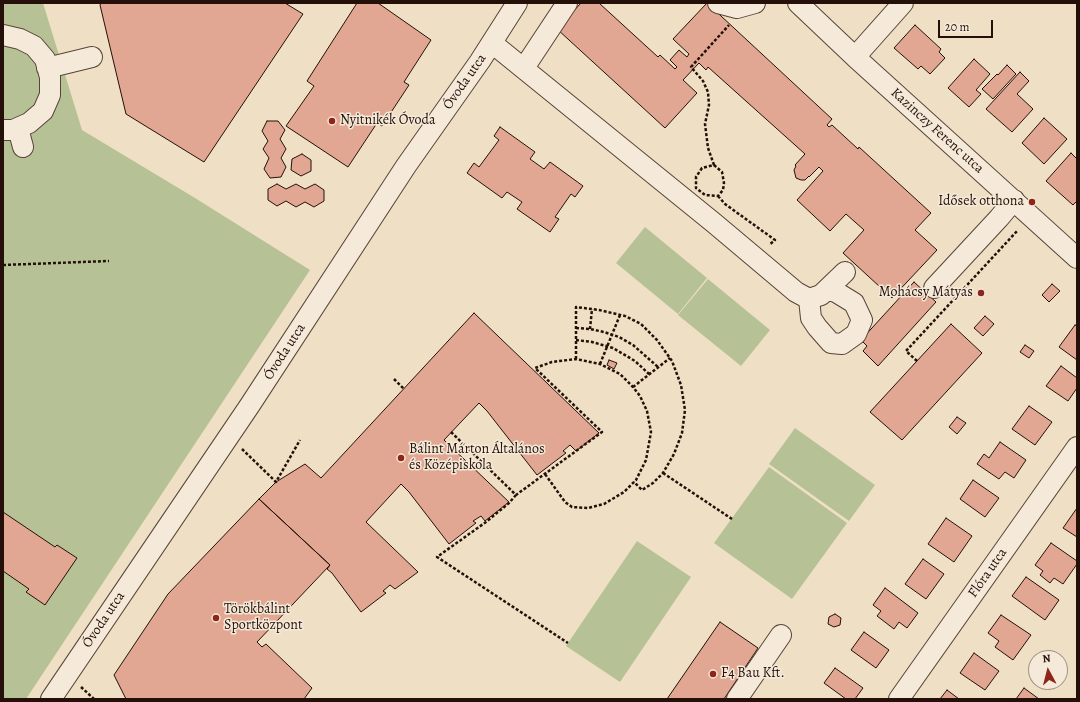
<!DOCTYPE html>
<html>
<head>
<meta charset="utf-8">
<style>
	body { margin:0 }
	#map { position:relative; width:1080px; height:702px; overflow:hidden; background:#efdfc4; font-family:Alegreya,serif }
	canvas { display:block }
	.frame { position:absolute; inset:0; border:4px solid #241009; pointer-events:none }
	.north { position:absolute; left:1028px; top:650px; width:40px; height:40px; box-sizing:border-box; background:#f5ead9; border:1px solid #a19386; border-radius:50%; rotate:353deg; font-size:11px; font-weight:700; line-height:16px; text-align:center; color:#241009 }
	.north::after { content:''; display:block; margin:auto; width:14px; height:18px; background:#8f2418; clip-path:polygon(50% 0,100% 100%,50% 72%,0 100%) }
	.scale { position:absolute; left:938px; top:20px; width:55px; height:18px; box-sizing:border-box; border:2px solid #241009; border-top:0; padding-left:5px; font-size:12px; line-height:14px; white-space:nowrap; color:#241009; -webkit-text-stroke:3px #f5ead9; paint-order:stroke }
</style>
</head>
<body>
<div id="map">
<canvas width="1080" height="702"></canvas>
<div class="frame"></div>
<div class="north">N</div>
<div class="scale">20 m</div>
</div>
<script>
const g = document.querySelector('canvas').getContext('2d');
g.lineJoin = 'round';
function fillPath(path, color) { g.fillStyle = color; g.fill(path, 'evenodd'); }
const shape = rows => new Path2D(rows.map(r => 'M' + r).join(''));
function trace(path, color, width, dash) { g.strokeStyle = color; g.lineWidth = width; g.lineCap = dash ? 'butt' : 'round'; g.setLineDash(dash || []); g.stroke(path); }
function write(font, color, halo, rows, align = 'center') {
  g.font = font + ' Alegreya,serif'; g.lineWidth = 3; g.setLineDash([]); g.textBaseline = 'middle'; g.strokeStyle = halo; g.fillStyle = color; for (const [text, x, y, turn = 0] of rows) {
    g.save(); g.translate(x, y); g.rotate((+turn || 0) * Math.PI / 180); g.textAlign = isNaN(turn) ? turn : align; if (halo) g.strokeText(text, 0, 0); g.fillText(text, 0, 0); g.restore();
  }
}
fillPath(shape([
	[3,3,43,3,82,130,195,198,310,270,26,699,3,699],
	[645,227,707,278,678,314,616,263],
	[708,279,770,330,741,366,678,315],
	[795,428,875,485,849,521,769,464],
	[769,467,847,523,792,599,714,543],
	[637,541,691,577,620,682,566,646]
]), '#b6c296');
const building = shape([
	[101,3,285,3,303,14,204,162,126,114,100,5,101,3],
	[357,3,378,3,431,40,404,82,409,85,382,126,377,123,348,167,286,126,314,86,307,81,357,3],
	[581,3,599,3,658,57,660,55,675,69,677,67,670,60,679,50,687,57,689,54,673,39,707,3,832,119,827,125,829,127,832,125,858,149,859,147,931,213,915,230,937,250,892,298,843,253,864,230,846,214,830,231,797,200,823,171,819,167,809,177,809,176,805,180,801,180,796,178,794,170,796,166,795,165,805,154,708,67,706,70,699,63,683,80,697,93,665,128,557,29,581,3],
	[915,25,941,49,939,52,945,58,930,74,921,66,918,69,894,48,915,25],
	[974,59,990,74,976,90,981,94,969,107,948,88,974,59],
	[1007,65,1016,74,993,99,982,89,997,74,998,75,1007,65],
	[1020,72,1029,81,1017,94,1033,109,1012,132,986,109,1020,72],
	[1044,118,1067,139,1044,164,1022,143,1044,118],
	[267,121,278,121,285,130,280,139,286,149,281,158,286,167,281,177,270,178,264,169,269,158,263,149,268,141,262,131,267,121],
	[500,127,535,152,530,159,544,169,550,162,583,186,575,197,571,194,555,217,559,219,550,232,517,209,522,202,507,192,502,198,467,173,474,163,479,167,499,140,494,136,500,127],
	[1071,153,1077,159,1077,201,1073,205,1046,181,1071,153],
	[302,154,311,160,311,171,301,176,291,170,292,159,302,154],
	[277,184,286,189,296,184,305,189,315,184,324,190,324,201,314,207,305,202,296,207,286,201,277,206,268,200,268,189,277,184],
	[914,282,936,302,878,366,863,351,867,346,861,340,914,282],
	[1052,284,1060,291,1049,302,1042,295,1052,284],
	[474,313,599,433,576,451,570,445,563,451,566,453,537,475,487,411,479,403,444,440,509,502,485,521,481,516,473,521,476,523,449,544,409,492,401,484,366,522,418,572,395,589,390,585,383,591,386,593,361,612,332,573,327,569,330,565,259,499,276,482,305,464,321,478,474,313],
	[985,316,994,324,983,336,974,328,985,316],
	[951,324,982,353,902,440,870,412,951,324],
	[1075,325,1077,326,1077,360,1059,347,1075,325],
	[1025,345,1034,351,1029,358,1020,352,1025,345],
	[609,360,617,363,614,369,607,365,609,360],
	[1061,366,1077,378,1077,388,1068,401,1046,386,1061,366],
	[1029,406,1052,422,1035,445,1012,429,1029,406],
	[957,417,966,423,957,434,949,427,957,417],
	[1000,442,1026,460,1014,478,1005,472,999,479,977,464,984,454,989,458,1000,442],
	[973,480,999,498,985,517,960,499,973,480],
	[259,499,330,565,257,642,262,647,266,644,312,688,304,699,126,699,114,675,168,594,259,499],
	[1077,508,1077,537,1063,528,1077,508],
	[3,512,55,547,57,545,77,558,45,605,26,592,29,589,3,571,3,512],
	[946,518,972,536,954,562,928,544,946,518],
	[1051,543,1077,561,1077,564,1063,584,1054,578,1050,583,1040,575,1043,571,1035,565,1051,543],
	[923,559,944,574,926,599,905,584,923,559],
	[1026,577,1059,600,1045,620,1012,596,1026,577],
	[885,588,918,613,907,628,899,622,894,629,877,616,881,611,873,605,885,588],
	[835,614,841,618,840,625,834,627,828,624,829,617,835,614],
	[1001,615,1031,635,1013,660,995,647,999,641,988,633,1001,615],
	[720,622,758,648,724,699,667,699,720,622],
	[864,632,889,650,876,668,851,650,864,632],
	[974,653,999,671,985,690,960,673,974,653],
	[835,668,863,688,855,699,846,699,824,683,835,668],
	[1024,688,1039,699,1016,699,1024,688],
	[947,690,959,699,940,699,947,690]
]);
fillPath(building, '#e1a793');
trace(building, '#241009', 1);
const minor = shape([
	[718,3,737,8,755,3],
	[798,3,855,57,1077,258],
	[3,35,20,39,34,46,45,59,50,77,50,95,43,111,29,123,13,130,3,130],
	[492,43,714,223,796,292,809,299,821,295,845,272],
	[855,57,903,3],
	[47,68,92,57],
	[524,68,567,3],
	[18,128,23,147],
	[934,288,999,218,1014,200],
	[809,299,811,318,817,327,831,343,842,344,856,334,862,320,854,303,836,292,827,290],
	[51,699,250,405,406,166,480,61,517,3],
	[737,699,781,635],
	[899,699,1077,447]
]);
trace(minor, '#574438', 22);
trace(shape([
	[714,165,708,148,705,124,709,105,708,92,703,81,691,67,729,25],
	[714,165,722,172,724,183,723,190,718,196,705,195,696,188,696,177,702,168,714,165],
	[718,196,725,204,775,240,769,245],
	[3,265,109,261],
	[576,328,590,329,604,332,619,337,633,345,658,367],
	[590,329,592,309],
	[576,340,592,342,613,348,635,361,649,374],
	[576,359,576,307,599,310,625,316,641,324,657,340,672,361,681,385,685,410,682,433,674,454,663,473,653,483,642,490,634,482],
	[917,361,906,351,1018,230],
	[600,364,620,315],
	[394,379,404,389],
	[633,387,670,358],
	[451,432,516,495,602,432,535,368,552,362,576,359,600,364,620,374,633,387,640,396,647,411,651,432,646,460,636,480,624,492,604,504,588,508,572,507,565,502,545,474],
	[242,449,276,482,300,440],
	[663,473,732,519],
	[516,495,509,503,486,522,437,557,568,643],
	[81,687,94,699]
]), '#241009', 2.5, [3, 2]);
trace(minor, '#f5ead9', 20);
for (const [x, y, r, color] of [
	[332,121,4,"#8f2418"],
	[1032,202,4,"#8f2418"],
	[981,293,4,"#8f2418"],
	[401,458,4,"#8f2418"],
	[216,618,4,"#8f2418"],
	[713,674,4,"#8f2418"]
]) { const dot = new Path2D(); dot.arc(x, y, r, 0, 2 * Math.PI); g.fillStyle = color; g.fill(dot); trace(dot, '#f5ead9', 1.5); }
write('14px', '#241009', '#f5ead9', [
	["Óvoda utca",465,82,-55],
	["Kazinczy Ferenc utca",937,131,42],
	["Óvoda utca",285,352,-57],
	["Flóra utca",988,573,-55],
	["Óvoda utca",104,620,-56]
]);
write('14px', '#241009', '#f5ead9', [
	["Nyitnikék Óvoda",340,121],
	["Idősek otthona",1024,202,"right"],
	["Mohácsy Mátyás",973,293,"right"],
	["Bálint Márton Általános",409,450],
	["és Középiskola",409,466],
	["Törökbálint",224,610],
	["Sportközpont",224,626],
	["F4 Bau Kft.",721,674]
], 'left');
</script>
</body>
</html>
